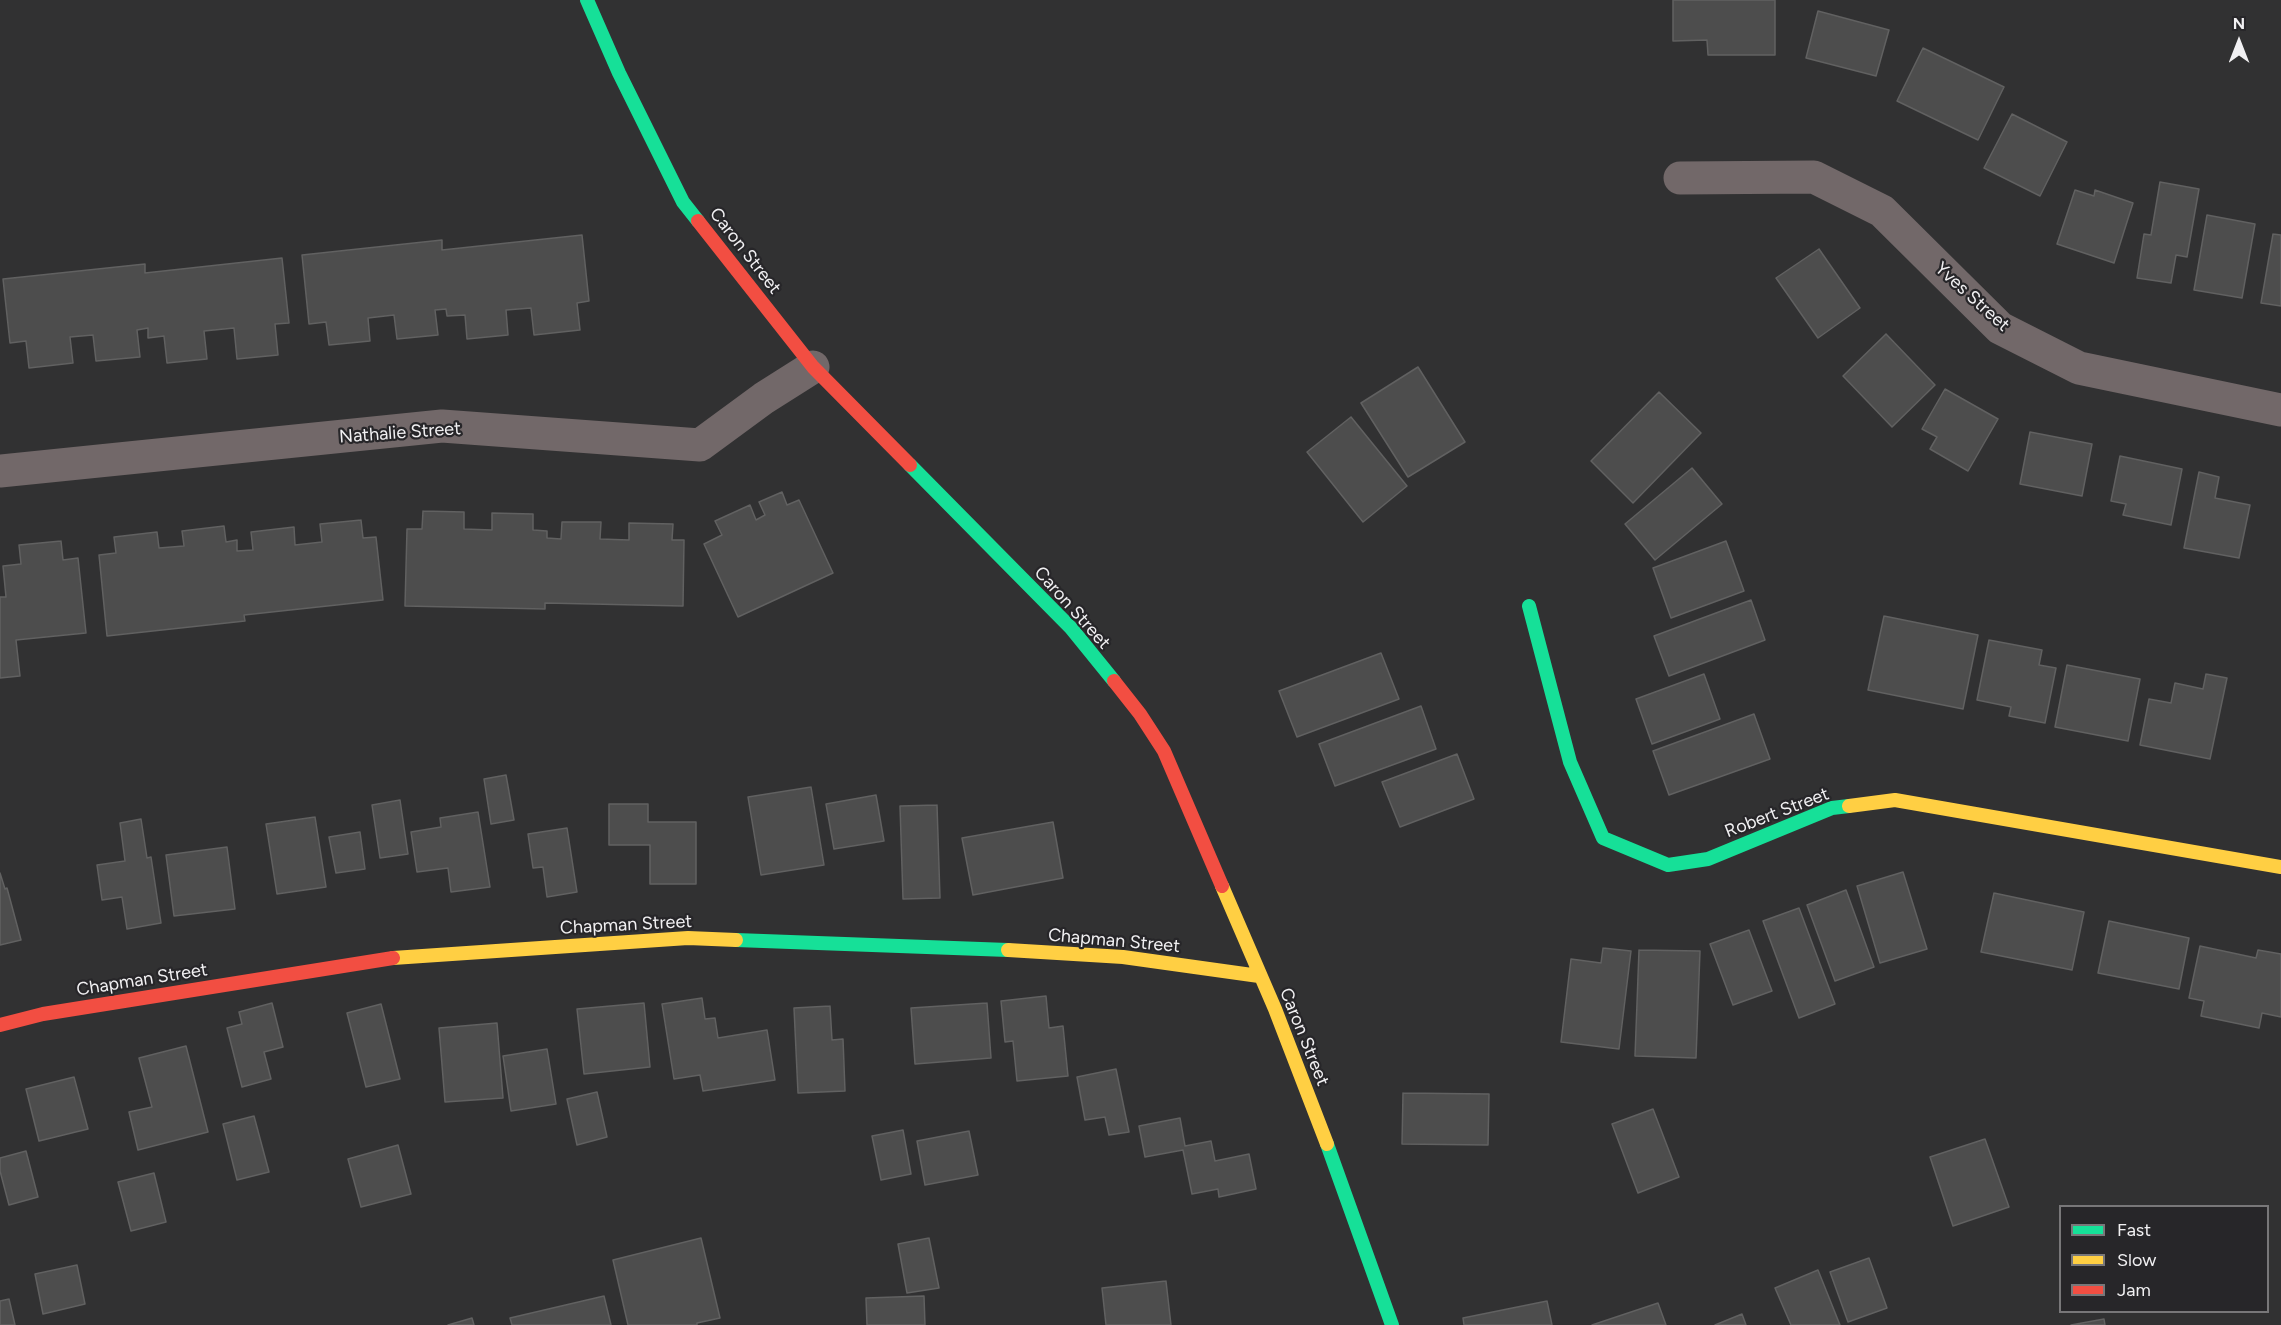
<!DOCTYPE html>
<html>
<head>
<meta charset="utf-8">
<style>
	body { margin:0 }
	#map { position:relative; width:2281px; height:1325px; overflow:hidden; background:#313132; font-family:Figtree,sans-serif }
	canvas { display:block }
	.legend { position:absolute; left:2059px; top:1205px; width:210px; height:108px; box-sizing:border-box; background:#272629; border:2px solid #787779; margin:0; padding:8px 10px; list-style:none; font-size:18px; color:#f1f0f2 }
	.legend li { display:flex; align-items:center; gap:12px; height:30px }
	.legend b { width:30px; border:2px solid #787779 }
	.north { position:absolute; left:2209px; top:12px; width:60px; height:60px; -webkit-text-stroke:4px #272629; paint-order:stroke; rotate:0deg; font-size:16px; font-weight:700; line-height:24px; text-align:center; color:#f1f0f2 }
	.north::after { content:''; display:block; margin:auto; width:21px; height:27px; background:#f1f0f2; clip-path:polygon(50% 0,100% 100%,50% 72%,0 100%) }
</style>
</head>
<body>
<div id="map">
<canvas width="2281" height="1325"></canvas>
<ul class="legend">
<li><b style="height:8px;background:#16e098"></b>Fast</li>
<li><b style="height:8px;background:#ffcf43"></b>Slow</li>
<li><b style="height:8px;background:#f24e42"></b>Jam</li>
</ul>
<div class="north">N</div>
</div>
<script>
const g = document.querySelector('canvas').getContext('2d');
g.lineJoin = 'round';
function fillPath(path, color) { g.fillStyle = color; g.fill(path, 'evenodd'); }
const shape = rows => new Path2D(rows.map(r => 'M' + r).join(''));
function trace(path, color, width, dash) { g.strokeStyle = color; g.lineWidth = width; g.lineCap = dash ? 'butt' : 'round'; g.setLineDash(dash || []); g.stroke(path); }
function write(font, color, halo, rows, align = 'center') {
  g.font = font + ' Figtree,sans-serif'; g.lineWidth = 4.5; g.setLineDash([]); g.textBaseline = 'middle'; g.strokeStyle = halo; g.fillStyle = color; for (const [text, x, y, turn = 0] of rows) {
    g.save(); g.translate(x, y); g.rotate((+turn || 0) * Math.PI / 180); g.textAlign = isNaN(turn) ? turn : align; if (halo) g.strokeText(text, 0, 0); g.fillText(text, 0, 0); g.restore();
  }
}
const building = shape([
	[1673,0,1775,0,1775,55,1708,55,1707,40,1673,41,1673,0],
	[1818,11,1889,30,1876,76,1806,58,1818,11],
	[1923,48,2004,87,1978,140,1897,101,1923,48],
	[2012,114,2067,142,2040,196,1984,168,2012,114],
	[2160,182,2199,189,2187,257,2176,255,2171,283,2137,278,2144,234,2151,235,2160,182],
	[2075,190,2094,196,2095,190,2133,203,2114,263,2057,244,2075,190],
	[2207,215,2255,224,2242,298,2194,290,2207,215],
	[2273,234,2281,235,2281,306,2261,303,2273,234],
	[582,235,589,301,577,303,580,330,534,335,531,308,506,310,508,335,467,339,465,315,447,316,446,309,435,310,438,335,397,339,394,315,368,318,370,341,329,345,326,322,309,324,302,255,442,240,442,250,582,235],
	[1819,249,1860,308,1818,338,1776,278,1819,249],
	[282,258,289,323,275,324,278,355,237,359,234,328,204,331,207,359,167,363,164,336,148,338,148,328,137,330,140,357,96,361,93,335,70,337,73,363,29,368,26,341,10,343,3,279,145,264,145,273,282,258],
	[1886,334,1935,385,1892,427,1843,376,1886,334],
	[1418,367,1465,442,1408,477,1361,403,1418,367],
	[1945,389,1998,419,1968,471,1930,449,1937,437,1922,429,1945,389],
	[1659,392,1701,433,1633,503,1591,461,1659,392],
	[1351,417,1407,486,1363,522,1307,452,1351,417],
	[2030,432,2092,444,2082,496,2020,484,2030,432],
	[2120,456,2182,469,2171,525,2123,515,2126,504,2111,501,2120,456],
	[1692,468,1722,504,1655,560,1625,524,1692,468],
	[2199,472,2219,477,2215,498,2250,505,2239,558,2184,548,2199,472],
	[782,492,787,505,799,500,833,573,738,617,704,544,722,535,715,521,750,505,756,520,765,515,759,502,782,492],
	[423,511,464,512,464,529,492,530,492,513,533,514,533,530,547,531,547,538,561,539,562,522,601,522,600,539,629,540,629,523,673,524,672,540,684,540,683,606,545,603,545,609,405,606,407,529,422,529,423,511],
	[361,520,363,538,376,537,383,600,244,615,245,621,107,636,99,555,116,553,114,537,157,532,159,548,184,546,182,531,224,526,226,542,237,540,237,551,253,550,251,532,294,527,295,545,322,542,320,524,361,520],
	[61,541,63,560,78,558,86,633,16,640,20,676,0,678,0,597,6,597,3,566,21,564,19,545,61,541],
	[1726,541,1744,591,1671,618,1653,568,1726,541],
	[1751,600,1765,640,1669,676,1654,636,1751,600],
	[1884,616,1978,635,1963,709,1868,690,1884,616],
	[1989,640,2042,650,2039,665,2056,668,2045,723,2009,716,2011,707,1977,700,1989,640],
	[1381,653,1399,699,1297,737,1279,691,1381,653],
	[2067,665,2140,679,2128,741,2055,727,2067,665],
	[1704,674,1720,719,1652,744,1636,699,1704,674],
	[2206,674,2227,678,2210,759,2140,745,2149,699,2171,703,2175,683,2203,689,2206,674],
	[1421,706,1436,749,1335,786,1319,744,1421,706],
	[1754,714,1770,759,1669,795,1653,751,1754,714],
	[1457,754,1474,799,1400,827,1382,782,1457,754],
	[506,775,514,820,491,824,484,779,506,775],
	[811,787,824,865,761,875,748,797,811,787],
	[876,795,884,841,834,849,826,804,876,795],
	[400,800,408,854,380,858,372,805,400,800],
	[609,804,648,804,648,822,696,822,696,884,650,884,650,845,609,845,609,804],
	[937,805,940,898,903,899,900,806,937,805],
	[478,812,490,887,451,892,448,868,417,872,411,832,441,827,440,818,478,812],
	[315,817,326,887,277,894,266,824,315,817],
	[141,819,147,858,151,857,161,923,127,929,122,897,102,900,97,865,125,861,120,823,141,819],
	[1053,822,1063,878,973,895,962,838,1053,822],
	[567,828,577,892,547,897,543,867,533,868,528,834,567,828],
	[360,832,365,869,336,873,329,837,360,832],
	[227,847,235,909,174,916,166,855,227,847],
	[1903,872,1927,949,1880,963,1857,886,1903,872],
	[0,873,5,889,7,888,21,940,0,945,0,873],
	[1846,890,1874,967,1835,981,1807,905,1846,890],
	[1994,893,2084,912,2072,970,1981,952,1994,893],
	[1799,908,1835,1004,1799,1018,1763,921,1799,908],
	[2109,921,2189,938,2179,989,2098,973,2109,921],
	[1749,930,1772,991,1733,1005,1710,944,1749,930],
	[2200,946,2256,958,2258,950,2281,954,2281,1017,2262,1013,2259,1028,2201,1016,2204,1001,2189,998,2200,946],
	[1603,948,1631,951,1619,1049,1561,1042,1571,959,1601,963,1603,948],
	[1639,950,1700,951,1696,1058,1635,1056,1639,950],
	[1046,996,1049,1028,1063,1026,1068,1076,1017,1081,1013,1041,1005,1042,1001,1001,1046,996],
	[702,998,705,1019,715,1018,718,1038,767,1030,775,1080,703,1091,700,1075,674,1079,662,1004,702,998],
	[272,1003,283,1047,264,1052,271,1079,242,1087,227,1028,242,1024,239,1012,272,1003],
	[644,1003,650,1067,584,1074,577,1009,644,1003],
	[987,1003,991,1058,915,1064,911,1008,987,1003],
	[381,1004,400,1079,366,1087,347,1013,381,1004],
	[830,1006,832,1040,843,1039,845,1091,798,1093,794,1008,830,1006],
	[497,1023,503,1098,445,1102,439,1028,497,1023],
	[186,1046,208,1132,138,1150,129,1112,152,1107,139,1058,186,1046],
	[547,1049,556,1104,511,1111,503,1056,547,1049],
	[1116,1069,1129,1132,1109,1135,1105,1117,1085,1120,1077,1077,1116,1069],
	[74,1077,88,1129,39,1141,26,1089,74,1077],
	[597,1092,607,1137,577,1145,567,1099,597,1092],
	[1403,1093,1489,1094,1488,1145,1402,1144,1403,1093],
	[1653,1109,1679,1177,1638,1193,1612,1124,1653,1109],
	[254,1116,269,1172,237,1180,223,1124,254,1116],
	[1180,1118,1185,1146,1211,1141,1215,1161,1249,1154,1256,1189,1219,1197,1218,1189,1192,1194,1183,1150,1145,1157,1139,1126,1180,1118],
	[903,1130,911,1174,881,1180,872,1136,903,1130],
	[969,1131,978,1175,925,1185,917,1141,969,1131],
	[1985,1139,2009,1207,1953,1226,1930,1157,1985,1139],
	[398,1145,411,1194,361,1207,348,1159,398,1145],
	[26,1151,38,1197,9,1205,0,1171,0,1158,26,1151],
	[154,1173,166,1222,131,1231,118,1182,154,1173],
	[701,1238,720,1318,697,1323,697,1325,628,1325,613,1260,701,1238],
	[929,1238,939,1288,907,1293,898,1244,929,1238],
	[1869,1258,1887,1308,1848,1322,1830,1272,1869,1258],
	[77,1265,85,1304,43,1314,35,1274,77,1265],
	[1818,1270,1840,1325,1791,1325,1775,1288,1818,1270],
	[1166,1281,1171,1325,1106,1325,1102,1288,1166,1281],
	[604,1296,611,1325,512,1325,510,1318,604,1296],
	[924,1296,925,1325,867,1325,866,1298,924,1296],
	[9,1299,15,1325,0,1325,0,1301,9,1299],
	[1547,1301,1552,1325,1464,1325,1463,1318,1547,1301],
	[1658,1303,1666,1325,1592,1325,1658,1303],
	[1742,1314,1746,1325,1715,1325,1742,1314],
	[472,1318,474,1325,448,1325,472,1318],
	[2104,1319,2105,1325,2071,1325,2104,1319]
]);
fillPath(building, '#4d4d4d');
trace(building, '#616161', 1.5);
trace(shape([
	[1680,178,1814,177,1882,211,2000,328,2079,368,2281,410],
	[0,471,442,426,700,445,764,398,813,367]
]), '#726869', 33);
trace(shape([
	[587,0,619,73,683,202,698,221],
	[910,465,1071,628,1114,681],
	[1529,606,1570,762,1603,838,1668,865,1708,859,1832,808,1849,806],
	[736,940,1008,950],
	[1327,1144,1392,1325]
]), '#16e098', 14);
trace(shape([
	[1849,806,1895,800,2281,867],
	[1222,886,1275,1009,1327,1144],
	[1008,950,1123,957,1259,976],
	[393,958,688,938,736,940]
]), '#ffcf43', 14);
trace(shape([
	[698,221,813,367,910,465],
	[1114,681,1140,714,1164,751,1222,886],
	[0,1025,43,1014,393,958]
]), '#f24e42', 14);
write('18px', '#f1f0f2', '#272629', [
	["Caron Street",745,251,52],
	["Yves Street",1972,297,42],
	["Nathalie Street",400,433,-4],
	["Caron Street",1072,608,48],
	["Robert Street",1777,813,-21],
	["Chapman Street",626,925,-3],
	["Chapman Street",1114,941,5],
	["Chapman Street",142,980,-9],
	["Caron Street",1304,1037,68]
]);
</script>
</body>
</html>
